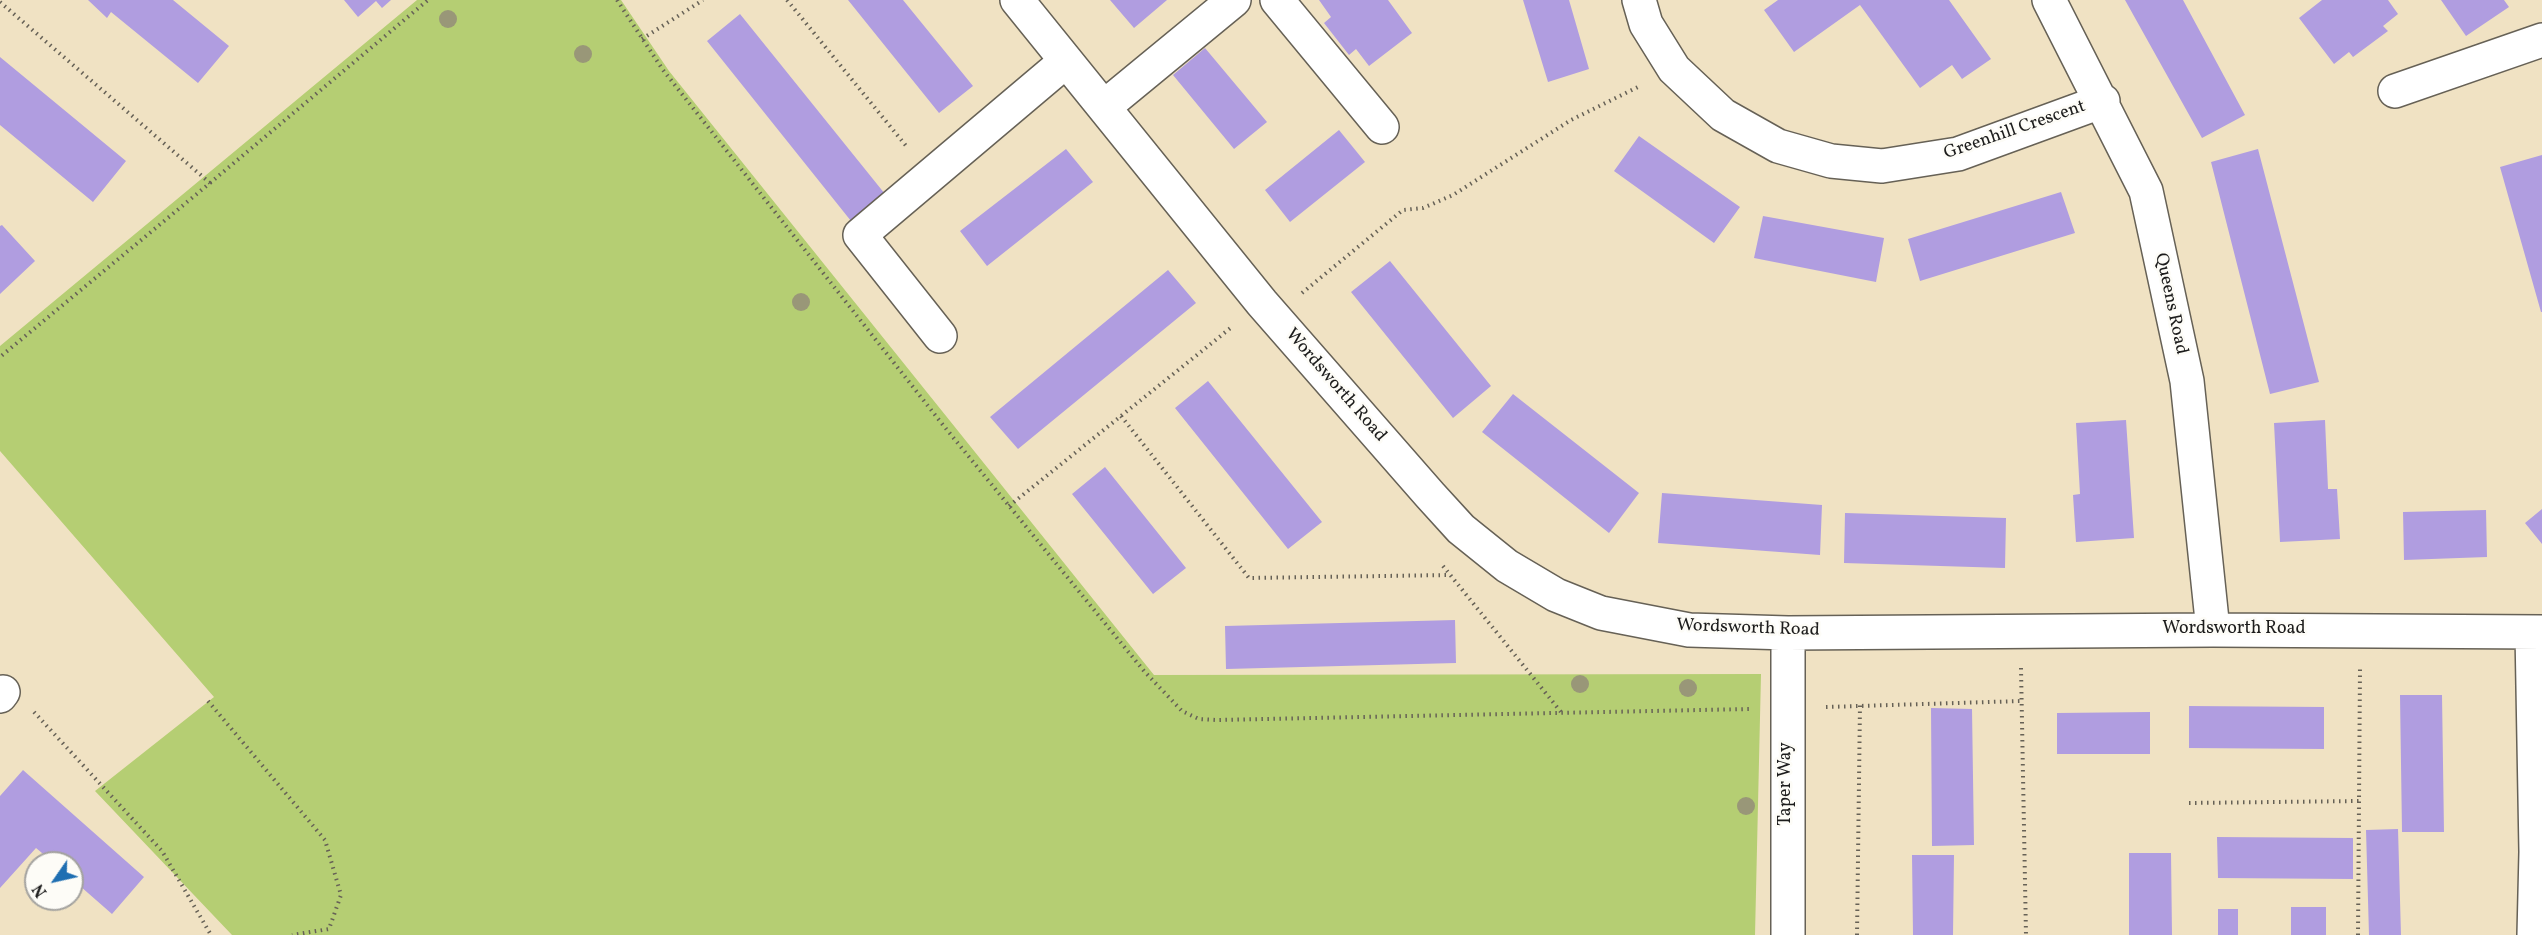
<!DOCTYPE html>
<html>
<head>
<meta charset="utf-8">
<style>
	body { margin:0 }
	#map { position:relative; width:2542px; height:935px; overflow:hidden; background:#f0e2c3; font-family:Vollkorn,serif }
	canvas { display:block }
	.north { position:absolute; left:24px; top:851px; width:60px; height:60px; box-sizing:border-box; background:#fdfcf7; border:2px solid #a3a29f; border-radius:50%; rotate:236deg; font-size:16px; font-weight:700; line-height:24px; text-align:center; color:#1c1c1c }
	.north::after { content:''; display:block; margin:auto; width:21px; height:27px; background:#1f6fb2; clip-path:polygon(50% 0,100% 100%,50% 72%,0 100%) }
</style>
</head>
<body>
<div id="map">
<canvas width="2542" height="935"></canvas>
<div class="north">N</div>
</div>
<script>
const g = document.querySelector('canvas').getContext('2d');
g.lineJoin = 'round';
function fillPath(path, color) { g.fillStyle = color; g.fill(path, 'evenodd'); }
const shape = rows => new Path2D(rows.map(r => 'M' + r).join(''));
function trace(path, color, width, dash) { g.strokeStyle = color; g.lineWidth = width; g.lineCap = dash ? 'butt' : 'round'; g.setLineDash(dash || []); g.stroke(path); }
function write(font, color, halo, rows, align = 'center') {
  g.font = font + ' Vollkorn,serif'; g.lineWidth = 5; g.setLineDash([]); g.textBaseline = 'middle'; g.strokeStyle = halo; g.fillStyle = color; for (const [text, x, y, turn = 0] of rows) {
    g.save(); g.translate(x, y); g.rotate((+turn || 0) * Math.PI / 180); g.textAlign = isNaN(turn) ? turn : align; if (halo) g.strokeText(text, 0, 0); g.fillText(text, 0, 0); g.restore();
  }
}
fillPath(shape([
	[417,0,621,0,669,71,1154,675,1761,674,1755,935,232,935,95,791,214,697,0,451,0,346]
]), '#b5ce73');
fillPath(shape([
	[88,0,173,0,229,46,198,83,111,12,107,18],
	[344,0,391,0,382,8,376,1,358,17],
	[848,0,903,0,973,86,939,113],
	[1110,0,1167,0,1134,28],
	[1319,0,1388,0,1412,33,1369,66,1356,49,1349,55,1324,23,1331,17],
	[1523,0,1569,0,1589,69,1548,82],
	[1778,0,1949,0,1991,59,1962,79,1952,65,1920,88,1860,5,1794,52,1764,10],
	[2125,0,2183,0,2245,115,2202,138],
	[2322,0,2388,0,2398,14,2383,26,2388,31,2353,57,2349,52,2334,64,2299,18],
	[2441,0,2504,0,2509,7,2466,36],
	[740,14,885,194,851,221,707,41],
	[1205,48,1267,122,1234,149,1173,75],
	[0,57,126,161,93,202,0,125],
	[1339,130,1365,162,1290,222,1265,190],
	[1639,136,1740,207,1714,243,1614,171],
	[1066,149,1093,182,987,266,960,231],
	[2258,149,2319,382,2270,394,2211,162],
	[2542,155,2542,312,2541,312,2500,167],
	[2061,192,2075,233,1920,281,1908,239],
	[1763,216,1884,238,1876,282,1754,258],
	[2,225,35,261,0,294,0,226],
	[1390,261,1491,386,1453,418,1351,292],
	[1168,270,1196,303,1018,449,990,417],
	[1208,381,1322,522,1288,549,1175,408],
	[1513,394,1639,493,1609,533,1482,432],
	[2126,420,2134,538,2076,542,2073,495,2080,494,2076,423],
	[2325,420,2328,489,2337,489,2340,539,2280,542,2274,423],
	[1105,467,1186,568,1153,594,1072,494],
	[1662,493,1822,505,1820,555,1658,543],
	[2542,509,2542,544,2525,523],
	[2486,510,2487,557,2404,560,2403,512],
	[1845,513,2006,518,2005,568,1844,563],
	[1455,620,1456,663,1226,669,1225,626],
	[2400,695,2442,695,2444,832,2402,832],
	[2189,706,2324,707,2324,749,2189,748],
	[1931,708,1972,709,1974,845,1932,846],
	[2150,712,2150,754,2057,754,2057,713],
	[23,770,144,877,112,914,72,879,72,863,54,863,36,848,0,888,0,796],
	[2398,829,2401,935,2369,935,2366,830],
	[2217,837,2353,838,2353,879,2218,878],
	[2129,853,2171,853,2172,935,2129,935],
	[1912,855,1954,855,1953,935,1913,935],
	[2291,907,2326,907,2326,935,2291,935],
	[2218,909,2238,909,2238,935,2218,935]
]), '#b09de0');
const minor = shape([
	[1017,0,1262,303,1430,495,1461,529,1507,566,1556,595,1601,613,1689,630,1788,633,2213,630,2542,632],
	[1277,0,1382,127],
	[1639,0,1646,24,1674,69,1723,115,1778,146,1831,161,1882,166,1958,154,2103,101],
	[2049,0,2146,191,2187,381,2213,630],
	[2395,91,2542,40],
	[1104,107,1234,0],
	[940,336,860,235,1066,61],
	[2532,632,2536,852,2534,935],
	[0,696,3,692],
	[1788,935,1788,633]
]);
trace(minor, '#666156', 36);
trace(shape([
	[617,0,663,70,943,425,1144,671,1182,711,1199,719,1216,720,1749,709],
	[787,0,907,147],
	[0,2,210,183,0,357],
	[642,39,703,0],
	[210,183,428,0],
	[1302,293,1403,210,1423,208,1453,195,1571,120,1640,86],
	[1121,416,1249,578,1450,575],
	[1009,506,1233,326],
	[1443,566,1561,712],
	[2021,668,2026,935],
	[208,701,325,840,341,895,329,929,292,935],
	[1826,707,2022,701],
	[34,712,162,851,211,935],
	[2189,803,2359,801],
	[1857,935,1860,705],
	[2358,935,2360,669]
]), '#666156', 4, [1.5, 4.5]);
trace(minor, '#fff', 33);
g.fillStyle = '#999778';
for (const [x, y] of [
	[448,19],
	[583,54],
	[801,302],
	[1580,684],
	[1688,688],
	[1746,806]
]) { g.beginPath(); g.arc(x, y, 9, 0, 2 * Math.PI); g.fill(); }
write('18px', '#1c1c1c', '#fdfcf7', [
	["Greenhill Crescent",2015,131,-19],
	["Queens Road",2170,304,78],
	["Wordsworth Road",1335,386,49],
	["Wordsworth Road",1748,629,2],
	["Wordsworth Road",2234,630],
	["Taper Way",1787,784,-90]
]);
</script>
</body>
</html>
